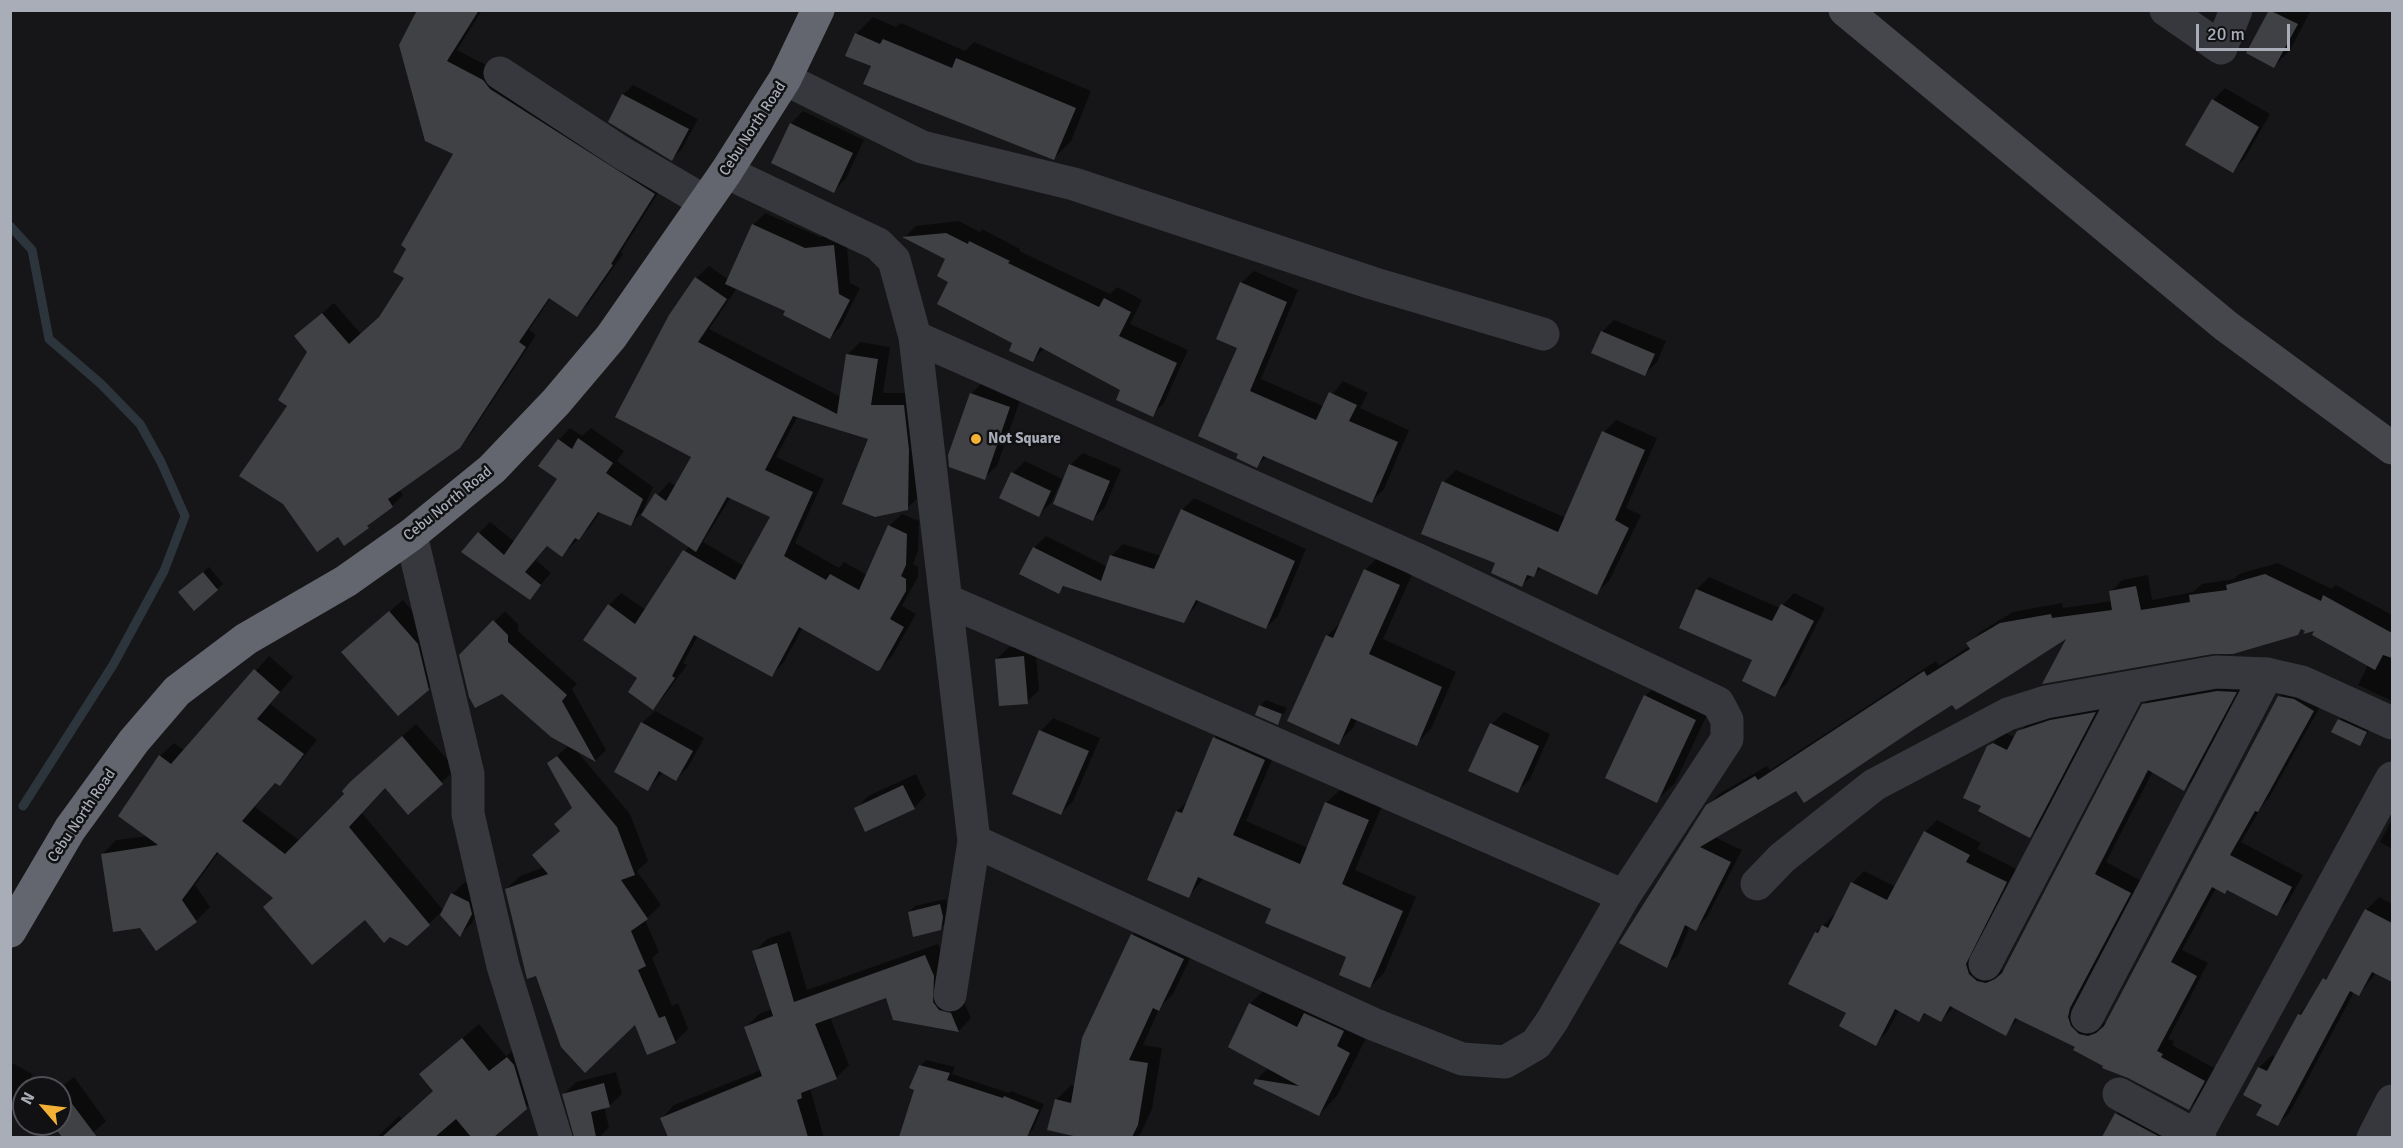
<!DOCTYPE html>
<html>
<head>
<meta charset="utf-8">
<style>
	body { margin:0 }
	#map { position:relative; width:2403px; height:1148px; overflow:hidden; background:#161618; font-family:Signika,sans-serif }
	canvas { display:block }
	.frame { position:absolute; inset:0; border:12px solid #a8adb8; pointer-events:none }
	.north { position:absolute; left:12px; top:1076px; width:60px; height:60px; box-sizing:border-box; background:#111113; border:2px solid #4d4f55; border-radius:50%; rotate:298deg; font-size:16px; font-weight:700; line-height:24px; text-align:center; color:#a8adb8 }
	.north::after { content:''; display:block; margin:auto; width:21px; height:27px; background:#f2b134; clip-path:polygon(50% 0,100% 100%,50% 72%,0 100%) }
	.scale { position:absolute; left:2196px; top:24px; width:94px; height:27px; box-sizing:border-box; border:3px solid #a8adb8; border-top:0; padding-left:8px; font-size:18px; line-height:21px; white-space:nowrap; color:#a8adb8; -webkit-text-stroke:4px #111113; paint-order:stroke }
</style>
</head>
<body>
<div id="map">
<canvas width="2403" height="1148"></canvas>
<div class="frame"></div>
<div class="north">N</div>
<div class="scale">20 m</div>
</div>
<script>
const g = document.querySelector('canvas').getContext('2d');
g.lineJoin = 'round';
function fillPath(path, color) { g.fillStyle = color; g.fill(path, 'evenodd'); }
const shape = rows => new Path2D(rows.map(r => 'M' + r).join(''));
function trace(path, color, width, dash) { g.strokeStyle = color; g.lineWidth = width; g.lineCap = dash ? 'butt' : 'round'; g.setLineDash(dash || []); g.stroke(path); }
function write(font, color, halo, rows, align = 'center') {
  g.font = font + ' Signika,sans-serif'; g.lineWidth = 5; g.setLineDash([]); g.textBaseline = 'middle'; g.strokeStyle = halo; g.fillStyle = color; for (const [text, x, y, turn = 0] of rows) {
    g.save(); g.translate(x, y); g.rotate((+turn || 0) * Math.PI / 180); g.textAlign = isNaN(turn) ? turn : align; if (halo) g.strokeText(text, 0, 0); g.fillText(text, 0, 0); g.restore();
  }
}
fillPath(shape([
	[411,10,482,10,457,50,494,69,665,182,621,252,623,254,588,304,577,315,551,297,529,330,536,335,470,435,459,447,399,489,403,495,392,506,344,544,289,405,309,352,307,326,334,303,361,334,382,315,406,277,455,154,416,15],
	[2271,10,2311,10,2290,50,2274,66,2248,52],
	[873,17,896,27,901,23,965,51,974,42,1091,91,1071,141,1054,158,873,65,856,34],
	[633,85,698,119,682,149,672,159,623,95],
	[2225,88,2270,114,2245,158,2232,171,2213,100],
	[803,111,864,140,846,178,834,191,773,162,791,123],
	[765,213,820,237,846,234,850,283,860,288,841,326,830,338,787,310,737,288,709,329,841,397,847,355,860,342,890,347,883,393,916,393,920,496,907,508,870,438,798,416,776,457,824,479,795,543,839,568,844,562,867,575,889,526,902,514,919,521,918,551,913,564,918,567,918,577,902,606,916,614,892,656,879,669,803,627,784,662,772,675,698,636,683,663,687,665,665,695,653,708,609,605,621,593,646,610,689,546,641,513,630,525,601,511,590,527,562,555,548,545,536,560,551,573,529,598,479,533,490,522,515,542,559,478,559,440,570,428,582,436,591,428,624,451,617,461,653,487,642,513,669,482,676,486,693,456,696,278,709,266,729,280,753,225],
	[731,497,772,516,744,566,703,542],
	[959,221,980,232,982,229,1020,249,1019,251,1110,294,1117,287,1142,300,1130,324,1188,350,1164,403,1152,415,1122,389,1045,348,1032,360,950,281,947,259,905,237,916,226],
	[1254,271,1298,290,1261,379,1323,406,1343,381,1368,393,1360,408,1409,430,1384,489,1371,502,1267,456,1257,466,1240,453,1241,283],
	[1614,320,1666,341,1657,362,1645,374,1602,332],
	[984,381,1022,395,997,466,984,478,971,394],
	[1616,420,1657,438,1626,508,1641,515,1609,581,1596,593,1542,567,1522,585,1497,562,1444,482,1456,470,1566,518,1604,432],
	[1083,453,1121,469,1105,507,1093,519,1062,479,1051,503,1038,515,1013,473,1025,461,1064,480,1070,465],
	[1194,498,1306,549,1278,616,1266,628,1200,600,1183,622,1065,586,1059,592,1021,573,1034,548,1046,536,1108,567,1111,556,1123,544,1161,556,1182,510],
	[1380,555,1414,570,1383,639,1456,672,1431,729,1416,744,1357,719,1353,728,1338,743,1327,636,1341,622,1365,570],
	[2278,563,2332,589,2336,585,2392,615,2392,701,2358,685,2368,665,2317,628,2303,628,2297,634,2070,635,1714,837,1742,850,1707,917,1696,929,1690,926,1678,955,1666,966,1707,806,1719,794,1767,766,1770,770,1936,661,1939,666,1970,646,1968,644,1980,632,2013,612,2062,603,2063,608,2112,601,2111,592,2122,580,2148,575,2152,600,2193,592,2202,584,2234,579,2239,574],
	[209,567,223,584,217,589,186,587],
	[1709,577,1780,608,1794,593,1825,608,1787,683,1774,696,1754,659,1681,628,1697,589],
	[403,600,430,632,440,676,428,689,356,640],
	[505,611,518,624,518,631,577,684,572,689,606,750,596,760,575,749,630,814,648,861,637,871,661,905,645,920,659,952,652,958,672,1006,678,1003,688,1029,675,1042,636,1023,506,889,520,876,545,867,573,807,549,763,569,745,460,655],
	[1035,645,1039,690,1027,702,997,659,1009,647],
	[269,656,293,677,270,704,317,740,293,770,280,784,276,782,255,807,300,841,347,794,366,768,416,724,456,769,408,813,385,787,361,812,443,910,429,924,365,918,274,897,219,852,195,885,210,907,196,921,156,949,103,854,116,840,148,836,160,756,174,743,185,751],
	[1664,678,1713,702,1675,783,1656,801,1645,696],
	[2247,680,2196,777,2184,789,2153,771,2106,862,2142,881,2100,1024,2107,1022,2279,697,2292,685,2325,698,2269,798,2262,806,2241,842,2303,875,2288,902,2276,914,2228,889,2216,888,2182,950,2208,963,2168,1039,2174,1041,2172,1045,2216,1069,2200,1097,2188,1109,2105,1065,2077,1046,2019,1018,2005,1034,1954,1007,1941,1020,1927,1013,1919,1020,1899,1010,1887,1032,1875,1044,1848,1012,1816,932,1835,914,1852,883,1864,871,1896,887,1925,832,1937,820,1981,843,1977,849,2018,870,1999,971,2005,969,2143,705,2156,693],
	[1266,700,1287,708,1278,723,1260,706],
	[2105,702,2041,825,2029,836,1988,747,2005,732,2015,738,2030,720],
	[655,711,704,738,688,767,676,779,663,772,648,789,642,723],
	[1504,712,1550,734,1530,779,1517,792,1492,724],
	[2345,714,2372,726,2360,745,2339,720],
	[1053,718,1100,738,1073,801,1061,813,1014,793,1041,731],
	[1228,724,1278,746,1246,821,1308,848,1327,802,1341,789,1382,806,1355,870,1416,897,1384,973,1370,987,1348,957,1273,908,1204,878,1189,896,1149,879,1177,811,1189,800,1214,738],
	[916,774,926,795,914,808,856,809,868,796],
	[2392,819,2392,849,2380,842],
	[465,882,481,890,483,900,472,923,460,935,452,894],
	[2379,897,2392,904,2392,981,2377,972,2359,994,2354,992,2290,1112,2278,1124,2264,1104,2245,1094,2259,1068,2272,1055,2276,1058,2299,1015,2334,968,2367,909],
	[946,899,948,910,947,922,940,928,909,912,915,906],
	[1147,920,1197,944,1173,994,1160,1007,1143,1045,1162,1048,1152,1109,1141,1133,1137,1138,1084,1138,1049,1129,1056,1100,1071,1085,1075,1086,1133,935],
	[790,931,807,990,938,944,971,1018,959,1031,894,1018,887,996,830,1017,849,1065,836,1078,810,1088,824,1138,669,1138,662,1118,674,1105,761,1070,746,1027,759,1014,772,1009,754,952,767,939],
	[1268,986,1368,1034,1337,1096,1319,1115,1256,1080,1269,1067,1250,1004],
	[479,1024,506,1056,524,1042,543,1092,491,1138,376,1138,399,1116,402,1119,434,1090,421,1074],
	[926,1060,955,1067,952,1074,1009,1093,1011,1091,1044,1104,1033,1129,1027,1135,971,1112,960,1138,901,1138,909,1117,921,1066],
	[10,1062,33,1074,10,1114],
	[616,1072,622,1094,609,1106,604,1107,609,1127,599,1138,575,1138,564,1094,576,1082],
	[74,1077,106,1121,87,1138,64,1138,54,1124,60,1124,60,1088],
	[2128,1102,2198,1138,2104,1138,2116,1114]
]), '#0007');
trace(shape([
	[10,226,32,250,49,339,101,384,140,424,161,462,185,516,164,571,113,665,23,806]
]), '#2c353c', 9);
fillPath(shape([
	[417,10,479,10,447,61,483,80,490,89,655,194,611,264,613,265,577,317,549,298,519,342,526,347,460,448,388,499,393,507,367,526,369,528,344,546,338,537,317,552,283,504,239,476,287,406,278,400,307,352,294,336,322,313,349,344,379,317,404,278,393,272,406,249,401,245,453,154,425,141,399,45],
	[2269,10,2298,24,2274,68,2246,53],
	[855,33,880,44,883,39,952,68,956,58,1076,108,1054,160,863,84,871,66,845,56],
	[622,94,689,129,672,161,608,122],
	[2212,99,2259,127,2233,173,2185,145],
	[790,123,853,153,834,193,771,163],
	[752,224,805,248,834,245,839,294,850,300,830,339,783,315,785,311,725,284],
	[946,233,968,244,969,241,1010,261,1008,263,1099,307,1104,298,1131,312,1119,336,1177,363,1153,417,1116,400,1120,390,1040,347,1033,362,1009,351,1012,343,937,304,948,282,937,276,945,259,902,237],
	[695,277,727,299,698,342,837,414,846,354,878,359,871,405,904,405,909,450,908,510,875,517,842,504,868,439,793,416,765,470,813,492,784,556,826,580,830,574,859,590,888,525,907,534,906,565,901,576,906,579,906,591,890,619,904,627,880,670,877,671,799,627,772,677,694,635,672,676,675,678,653,710,628,692,637,678,583,640,608,604,635,624,683,550,735,580,770,517,727,497,696,552,641,515,655,493,666,501,691,457,615,417,669,315],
	[1240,282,1287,302,1250,391,1316,420,1329,392,1357,405,1349,421,1398,442,1372,503,1263,456,1257,468,1236,458,1238,454,1198,436,1237,348,1216,339],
	[1601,331,1655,354,1645,376,1591,353],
	[970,393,1010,407,985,480,949,467,948,455],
	[1602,431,1645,450,1615,520,1629,528,1597,595,1538,567,1534,577,1527,575,1522,587,1491,573,1495,563,1421,534,1442,481,1558,532],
	[578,438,613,463,606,473,643,499,631,526,598,512,579,540,575,538,562,557,547,546,525,572,541,585,530,600,461,552,478,532,504,555,557,479,538,466,558,439,572,449],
	[1069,464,1110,481,1093,521,1053,504],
	[1011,472,1051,491,1039,517,999,498],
	[1181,509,1295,561,1266,629,1196,600,1184,623,1063,586,1059,594,1019,574,1033,547,1101,581,1110,555,1154,569],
	[1364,569,1400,585,1369,654,1442,687,1417,746,1351,718,1339,745,1287,721,1326,635,1333,638],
	[203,572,218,590,194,611,178,592],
	[2265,574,2321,601,2323,595,2392,633,2392,658,2383,655,2375,670,2312,635,2314,631,2303,634,2305,631,2301,629,2298,635,2233,654,2213,654,2042,684,2066,639,1956,710,1952,705,1916,728,1804,803,1796,791,1700,847,1731,862,1696,931,1685,925,1667,968,1619,943,1706,805,1755,776,1758,780,1924,671,1927,676,1970,649,1966,643,2000,623,2051,614,2052,618,2112,610,2109,591,2136,586,2141,610,2190,602,2189,595,2227,590,2226,585],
	[1696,589,1772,621,1781,604,1814,621,1775,697,1742,681,1752,660,1679,628],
	[389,611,418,644,429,690,398,716,341,652],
	[493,620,508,635,508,642,567,695,562,701,596,762,551,737,502,694,475,708,469,697,459,655],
	[1024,656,1028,704,999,706,995,659],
	[254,669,280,692,257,719,304,754,280,786,275,783,242,821,285,854,344,794,342,791,350,782,402,736,443,784,408,815,385,788,349,827,430,925,407,946,390,937,384,943,365,920,312,965,263,907,273,898,217,852,182,900,197,922,156,951,140,928,113,932,101,854,158,845,118,816,159,755,171,764],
	[2217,691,2237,692,2184,791,2148,770,2095,874,2131,893,2070,1008,2068,1017,2071,1026,2079,1034,2088,1036,2096,1033,2104,1026,2278,696,2294,699,2314,711,2258,812,2255,811,2230,855,2292,887,2277,916,2227,890,2225,894,2212,887,2171,962,2197,976,2157,1051,2163,1054,2161,1057,2205,1081,2189,1110,2128,1078,2102,1068,2103,1066,2073,1050,2075,1047,2015,1018,2006,1036,1950,1006,1941,1022,1924,1013,1919,1022,1895,1009,1876,1046,1839,1026,1846,1013,1788,984,1815,932,1818,933,1822,925,1828,928,1851,882,1887,900,1924,831,1970,855,1966,862,2007,882,1966,964,1969,974,1977,981,1986,983,1995,979,2002,973,2142,704],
	[1644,695,1696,720,1657,803,1605,778],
	[1259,705,1282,714,1278,725,1255,715],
	[2096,712,2030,838,1978,811,1981,806,1963,798,1987,746,1993,743,2007,750,2017,731,2050,720],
	[2338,719,2367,732,2360,746,2331,732],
	[641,722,693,751,676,781,659,771,648,791,614,772],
	[1490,723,1539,746,1518,793,1468,771],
	[1039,730,1089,751,1061,815,1012,794],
	[1213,737,1265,760,1233,835,1300,864,1325,802,1369,820,1342,884,1403,911,1370,988,1339,975,1346,957,1265,923,1271,909,1198,877,1189,898,1147,880,1176,811,1182,813],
	[557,756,617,827,635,875,621,880,648,919,631,931,646,966,638,970,659,1018,665,1016,676,1043,647,1055,635,1025,585,1073,561,1047,536,976,527,979,505,889,548,874,532,855,560,831,554,824,572,808,547,763],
	[903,785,915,809,865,832,854,808],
	[451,893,469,902,472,914,460,937,440,915],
	[940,904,943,917,941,930,913,937,908,912],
	[2365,909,2392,923,2392,982,2372,972,2359,996,2350,991,2278,1126,2256,1115,2262,1105,2243,1095,2258,1067,2267,1071,2298,1014,2301,1015,2323,978,2326,980],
	[1131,934,1184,959,1159,1011,1153,1008,1129,1060,1148,1063,1138,1125,1132,1137,1078,1137,1047,1130,1055,1099,1071,1103,1082,1038],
	[777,943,794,1002,925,955,934,976,933,1002,939,1010,951,1013,959,1032,893,1020,886,998,815,1024,837,1079,801,1093,802,1098,797,1100,808,1137,668,1137,660,1118,762,1076,744,1027,773,1016,752,951],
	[1249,1003,1297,1027,1304,1013,1344,1031,1337,1046,1350,1053,1319,1116,1253,1084,1255,1079,1299,1086,1228,1047],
	[462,1038,489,1071,507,1057,514,1065,527,1109,494,1137,471,1137,456,1119,435,1137,382,1137,433,1091,419,1074],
	[919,1065,950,1073,947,1080,1003,1098,1004,1096,1039,1110,1027,1137,899,1137,914,1090,909,1088],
	[604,1083,610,1107,591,1112,596,1137,574,1137,562,1094],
	[61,1089,97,1137,62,1137,52,1124,60,1124],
	[2115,1113,2160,1137,2102,1137]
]), '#404145');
trace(shape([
	[2166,10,2221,48,2236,10],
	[500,73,622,153,704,201],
	[785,79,922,147,1074,184,1372,283,1543,334],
	[726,172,878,244,894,260,915,337,974,841,950,995],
	[915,337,1414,558,1718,703,1727,720,1727,739,1624,896,1552,1021,1536,1044,1505,1062,1462,1059,1373,1024,974,841],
	[411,535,468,774,468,814,503,966,556,1138],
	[946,600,1624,896],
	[1757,884,1782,858,1874,785,2008,714,2046,702,2216,672,2267,674,2302,682,2392,723],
	[1985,964,2130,687],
	[2087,1017,2267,674],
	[2119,1094,2200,1138],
	[2196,1136,2392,778],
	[2373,1138,2392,1101]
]), '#37383d', 33);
trace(shape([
	[1845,10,2226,326,2392,448]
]), '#45474d', 33);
trace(shape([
	[10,931,70,829,134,741,177,691,246,639,346,581,411,535,492,469,556,402,611,337,726,172,785,79,818,10]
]), '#63666e', 33);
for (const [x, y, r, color] of [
	[976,439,6,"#f2b134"]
]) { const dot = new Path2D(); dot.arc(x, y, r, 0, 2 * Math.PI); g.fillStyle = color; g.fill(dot); trace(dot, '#111113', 2); }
write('15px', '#a8adb8', '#111113', [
	["Cebu North Road",753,129,-57],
	["Cebu North Road",448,504,-39],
	["Cebu North Road",82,816,-56]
]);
write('bold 15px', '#a8adb8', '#111113', [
	["Not Square",988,439]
], 'left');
</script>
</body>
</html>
